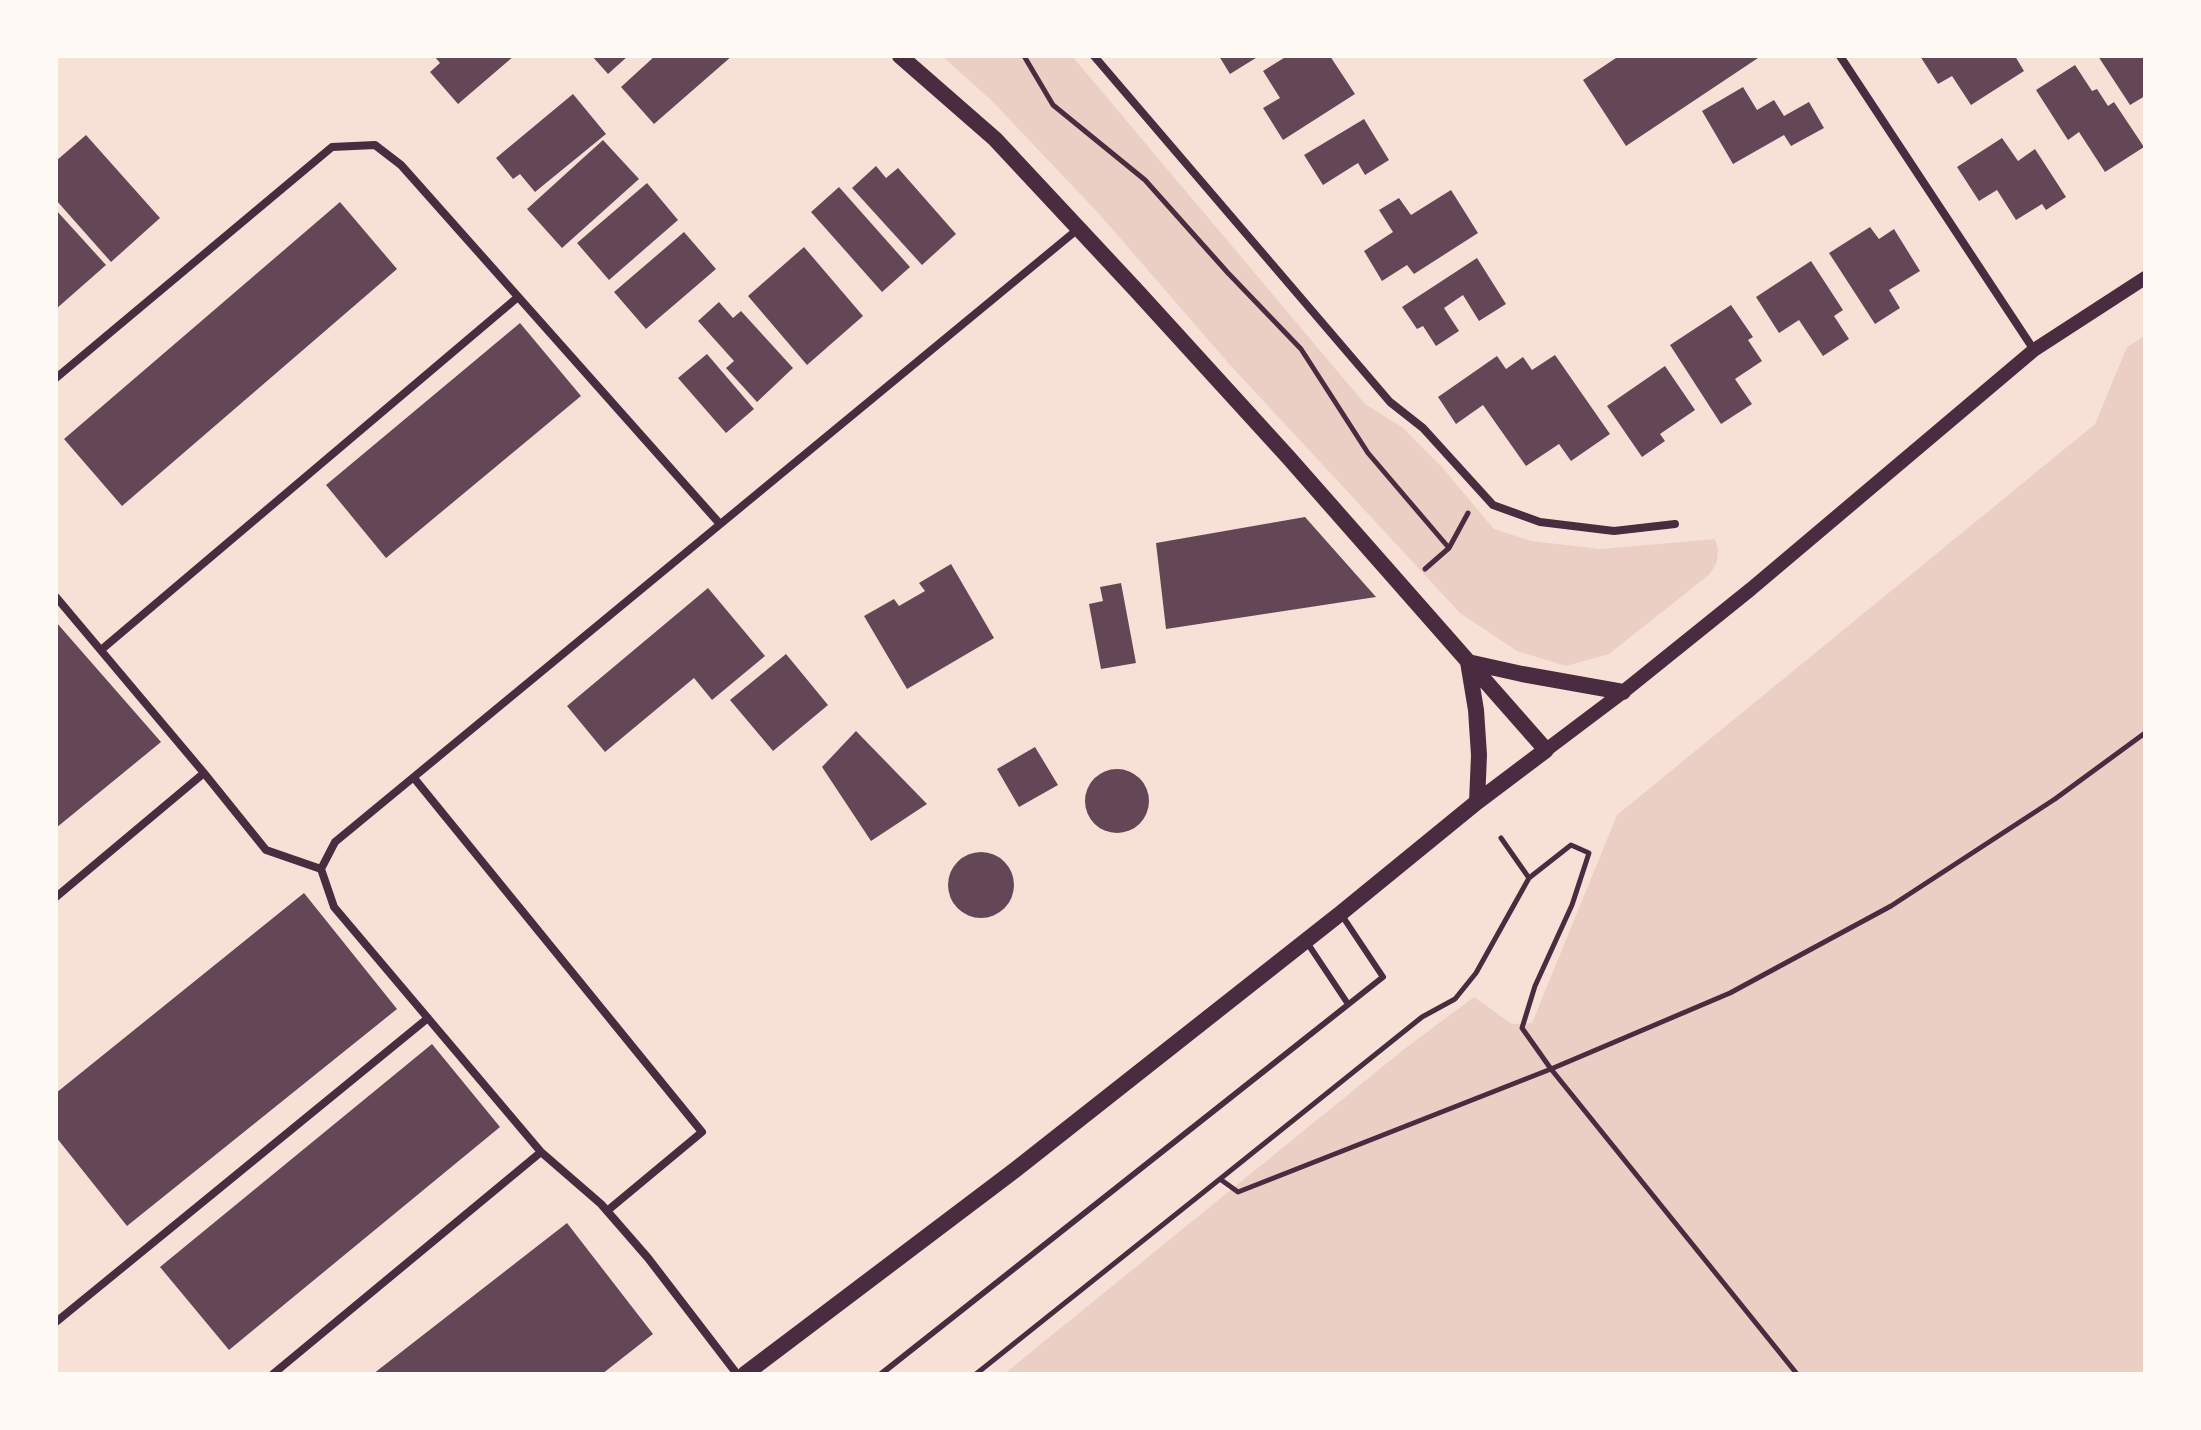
<!DOCTYPE html>
<html>
<head>
<meta charset="utf-8">
<style>
	body { margin:0 }
	#map { position:relative; width:2201px; height:1430px; overflow:hidden; background:#f7e1d7; font-family:Bitter,serif }
	canvas { display:block }
	.frame { position:absolute; inset:0; border:58px solid #fffaf5; pointer-events:none }
</style>
</head>
<body>
<div id="map">
<canvas width="2201" height="1430"></canvas>
<div class="frame"></div>
</div>
<script>
const g = document.querySelector('canvas').getContext('2d');
g.lineJoin = 'round';
function fillPath(path, color) { g.fillStyle = color; g.fill(path, 'evenodd'); }
const shape = rows => new Path2D(rows.map(r => 'M' + r).join(''));
function trace(path, color, width, dash) { g.strokeStyle = color; g.lineWidth = width; g.lineCap = dash ? 'butt' : 'round'; g.setLineDash(dash || []); g.stroke(path); }
fillPath(shape([
	[942,56,1072,56,1365,404,1402,427,1441,466,1494,529,1531,541,1601,549,1715,539,1718,549,1717,562,1710,574,1609,654,1566,666,1517,651,1460,613,1230,365,1100,215,992,101],
	[2145,336,2145,1374,1004,1374,1403,1050,1474,997,1512,1024,1532,1023,1617,815,2095,424,2127,347]
]), '#ebcfc5');
fillPath(shape([
	[437,56,514,56,458,104,430,72,440,63,435,57],
	[592,56,628,56,608,74],
	[655,56,732,56,654,124,621,87],
	[1219,56,1259,56,1230,74],
	[1287,56,1330,56,1355,94,1283,140,1263,108,1280,98,1263,71],
	[1619,56,1761,56,1626,146,1583,80],
	[1920,56,2015,56,2024,71,1971,105,1952,76,1938,84],
	[2098,56,2145,56,2145,96,2130,105],
	[2075,65,2092,91,2097,89,2108,106,2114,102,2144,147,2105,172,2079,132,2068,140,2036,90],
	[1743,87,1757,110,1774,100,1784,116,1809,102,1824,128,1791,146,1784,135,1733,164,1702,111],
	[573,94,606,134,535,192,520,174,513,179,496,158],
	[1364,119,1389,160,1365,175,1358,163,1323,185,1304,155],
	[86,135,160,218,111,262,56,200,56,161],
	[2002,138,2018,161,2035,149,2066,197,2046,210,2042,204,2016,220,1997,190,1979,201,1957,167],
	[603,140,639,179,562,248,527,209],
	[876,166,886,178,898,168,956,234,922,265,852,188],
	[647,183,678,220,609,280,577,243],
	[839,187,910,267,882,292,811,212],
	[1451,190,1478,233,1414,274,1407,265,1382,281,1364,251,1393,232,1379,210,1399,198,1411,215],
	[340,202,397,269,122,506,64,439],
	[56,210,106,265,56,309],
	[1870,227,1879,239,1894,229,1920,271,1889,290,1900,308,1875,324,1829,253],
	[684,232,716,269,646,329,614,292],
	[804,247,863,316,807,365,748,296],
	[1477,258,1506,304,1479,321,1463,295,1444,308,1459,331,1436,346,1423,326,1417,329,1402,307],
	[1811,261,1843,310,1834,316,1849,339,1823,356,1799,320,1779,333,1756,297],
	[719,302,733,318,741,311,793,368,757,402,726,368,734,361,698,321],
	[1731,305,1753,337,1748,340,1762,361,1735,379,1752,404,1721,424,1670,345],
	[520,323,581,396,386,558,326,485],
	[707,354,754,409,726,433,678,378],
	[1555,355,1610,434,1571,461,1559,444,1526,466,1483,405,1456,424,1438,397,1497,356,1506,369,1523,357,1532,370],
	[1665,366,1695,410,1660,434,1665,441,1642,457,1607,406],
	[1305,517,1376,597,1166,629,1156,543],
	[951,564,994,638,907,689,864,616,894,599,899,606,925,591,919,583],
	[1121,583,1136,663,1101,669,1089,604,1103,601,1100,587],
	[708,588,765,656,712,700,694,678,605,752,567,706],
	[56,622,161,742,56,828],
	[786,654,828,705,773,751,730,700],
	[856,731,927,804,871,841,822,767],
	[1035,747,1058,785,1019,807,997,769],
	'1085 801a32 32 0 1 1 64 0a32 32 0 1 1-64 0Z',
	'948 885a33 33 0 1 1 66 0a33 33 0 1 1-66 0Z',
	[304,893,397,1009,127,1226,56,1137,56,1093],
	[432,1044,500,1127,229,1350,160,1267],
	[567,1223,653,1334,602,1374,373,1374]
]), '#644757');
trace(shape([
	[1024,56,1053,105,1145,180,1228,273,1301,349,1368,453,1449,548],
	[1425,569,1449,548,1468,513],
	[1501,838,1529,878],
	[1220,1179,1422,1017,1455,999,1476,973,1529,878,1571,845,1589,853,1572,905,1535,986,1522,1028,1551,1069,1797,1374],
	[976,1374,1220,1179,1238,1192,1551,1069,1730,993,1891,906,2055,799,2145,733]
]), '#4a2c40', 5);
trace(shape([
	[1308,944,1348,1004],
	[881,1374,1383,977,1341,914]
]), '#4a2c40', 6);
trace(shape([
	[1094,56,1390,402,1423,428,1493,505,1540,522,1614,531,1675,524],
	[1840,56,2034,350],
	[56,378,332,147,375,145,401,165,720,524],
	[56,597,204,773,266,850,321,869],
	[101,650,518,297],
	[414,778,702,1132,607,1211],
	[321,869,335,842,1078,229],
	[321,869,334,907,541,1152,601,1204,648,1258,737,1374],
	[56,897,204,773],
	[56,1322,428,1018],
	[273,1374,541,1152]
]), '#4a2c40', 8);
trace(shape([
	[1546,750,1623,692,1751,589,2034,350,2145,278]
]), '#4a2c40', 14);
trace(shape([
	[1477,802,1479,755,1476,710,1468,662,1522,674,1623,692],
	[745,1374,1015,1170,1341,913,1477,802,1546,750,1289,458,1135,289,995,139,900,56]
]), '#4a2c40', 16);
</script>
</body>
</html>
